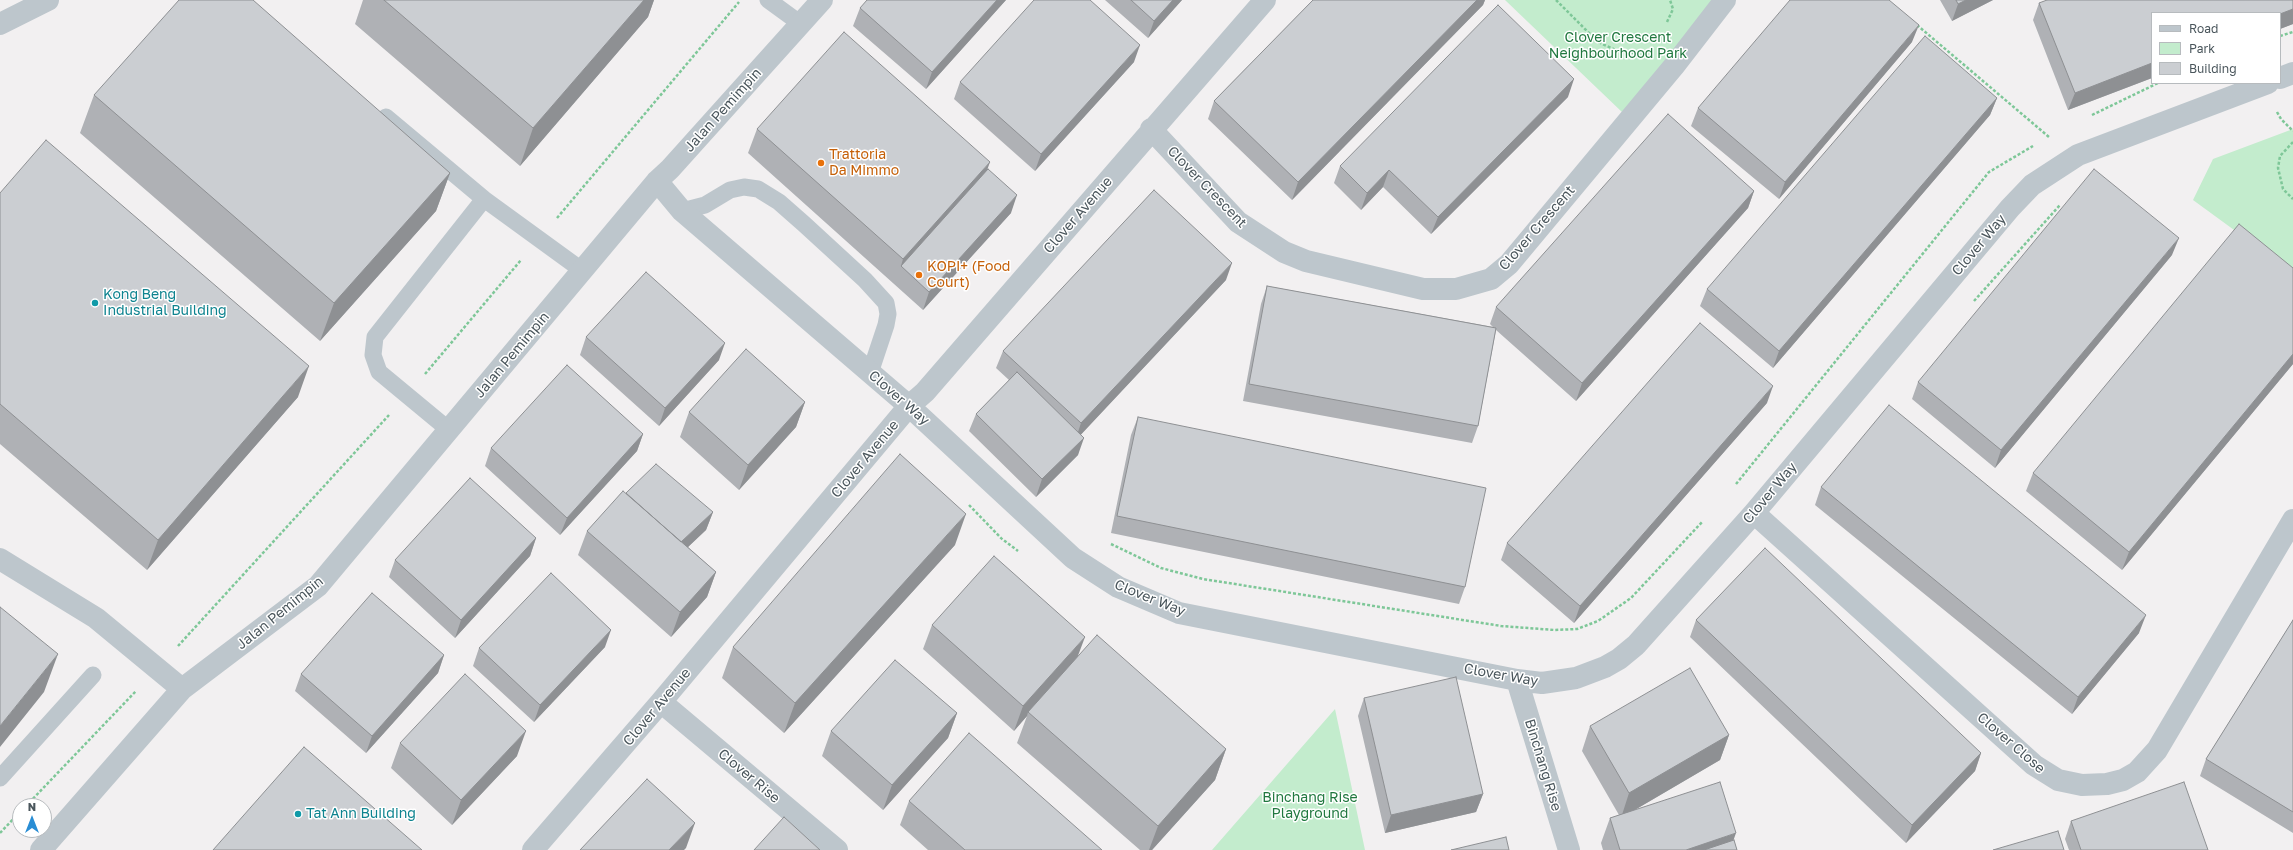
<!DOCTYPE html>
<html>
<head>
<meta charset="utf-8">
<style>
	body { margin:0 }
	#map { position:relative; width:2293px; height:850px; overflow:hidden; background:#f2f0f1; font-family:"Golos Text",sans-serif }
	canvas { display:block }
	.legend { position:absolute; left:2151px; top:12px; width:130px; height:72px; box-sizing:border-box; background:#fff; border:1px solid #b7bbbe; margin:0; padding:5px 7px; list-style:none; font-size:12px; color:#4a565c }
	.legend li { display:flex; align-items:center; gap:8px; height:20px }
	.legend b { width:20px; border:1px solid #b7bbbe }
	.north { position:absolute; left:12px; top:798px; width:40px; height:40px; box-sizing:border-box; background:#fff; border:1px solid #b7bbbe; border-radius:50%; rotate:0deg; font-size:11px; font-weight:700; line-height:16px; text-align:center; color:#4a565c }
	.north::after { content:''; display:block; margin:auto; width:14px; height:18px; background:#298dd4; clip-path:polygon(50% 0,100% 100%,50% 72%,0 100%) }
</style>
</head>
<body>
<div id="map">
<canvas width="2293" height="850"></canvas>
<ul class="legend">
<li><b style="height:5px;background:#bdc6cc"></b>Road</li>
<li><b style="height:11px;background:#c3eccd"></b>Park</li>
<li><b style="height:11px;background:#cbced2"></b>Building</li>
</ul>
<div class="north">N</div>
</div>
<script>
const g = document.querySelector('canvas').getContext('2d');
g.lineJoin = 'round';
function fillPath(path, color) { g.fillStyle = color; g.fill(path, 'evenodd'); }
const shape = rows => new Path2D(rows.map(r => 'M' + r).join(''));
function trace(path, color, width, dash) { g.strokeStyle = color; g.lineWidth = width; g.lineCap = dash ? 'butt' : 'round'; g.setLineDash(dash || []); g.stroke(path); }
function write(font, color, halo, rows, align = 'center') {
  g.font = font + ' "Golos Text",sans-serif'; g.lineWidth = 3; g.setLineDash([]); g.textBaseline = 'middle'; g.strokeStyle = halo; g.fillStyle = color; for (const [text, x, y, turn = 0] of rows) {
    g.save(); g.translate(x, y); g.rotate((+turn || 0) * Math.PI / 180); g.textAlign = isNaN(turn) ? turn : align; if (halo) g.strokeText(text, 0, 0); g.fillText(text, 0, 0); g.restore();
  }
}
fillPath(shape([
	[1505,0,1717,0,1623,113],
	[2293,129,2293,273,2193,200,2213,159],
	[1335,709,1365,850,1212,850]
]), '#c3eccd');
trace(shape([
	[1556,0,1598,42,1618,51,1644,54],
	[1667,22,1673,9,1670,0],
	[1917,25,2049,137],
	[2280,36,2293,32],
	[2277,112,2281,119,2293,131],
	[2092,115,2158,83],
	[2293,142,2280,156,2278,168,2283,189,2293,199],
	[557,218,739,2],
	[1974,301,2060,205],
	[425,374,521,260],
	[1736,484,1989,172,2033,146],
	[969,505,1002,539,1018,551],
	[1111,544,1161,568,1203,579,1501,626,1555,630,1577,629,1598,621,1631,598,1703,521],
	[178,646,389,415],
	[26,806,136,691],
	[0,833,20,812]
]), '#7ec798', 2.5, [3, 2]);
trace(shape([
	[768,0,801,24],
	[386,117,484,199,583,271],
	[682,211,705,205,730,190,744,187,758,189,779,202,804,224,865,280,886,303,888,314,886,325,870,373],
	[449,430,379,372,373,355,375,337,484,199],
	[0,778,93,675]
]), '#bdc6cc', 17);
trace(shape([
	[0,24,48,0],
	[2280,78,2293,73],
	[1151,129,1238,222,1284,252,1306,261,1423,289,1456,289,1491,279,1509,264,1674,66,1725,0],
	[657,181,682,211,909,406,1073,558,1118,587,1179,613,1517,680,1542,683,1576,678,1605,667,1619,659,1636,645,1754,513,2010,208,2032,185,2078,155,2268,83],
	[1754,513,2034,765,2058,780,2082,785,2107,784,2123,780,2137,772,2157,750,2293,520],
	[0,559,96,618,182,689],
	[1517,680,1569,850],
	[661,702,837,850],
	[41,850,182,689,318,586,657,181,670,169,822,0],
	[533,850,661,702,909,406,925,392,1265,0]
]), '#bdc6cc', 22);
fillPath(shape([
	[363,0,654,0,648,17,520,166,355,24],
	[1006,0,926,89,853,26,860,8],
	[1105,0,1182,0,1148,38],
	[1313,0,1485,0,1483,5,1292,200,1208,119,1214,101],
	[1940,0,1993,0,1952,21],
	[2293,0,2293,24,2280,29,2152,13,2152,78,2068,110,2033,20,2039,3],
	[1912,42,1779,199,1691,126,1698,108],
	[1134,62,1035,171,954,99,960,82],
	[94,95,450,173,436,211,320,341,80,133],
	[1568,97,1431,234,1383,187,1361,210,1334,183,1340,166],
	[1997,98,1990,115,1773,368,1700,306,1707,289],
	[757,129,988,169,1011,213,923,310,748,153],
	[1754,191,1748,208,1576,401,1496,330,1478,426,1472,443,1243,401,1261,304,1267,286,1493,327,1490,324,1496,307],
	[0,193,298,397,147,570,0,444],
	[2172,255,1995,468,1912,399,1918,382],
	[2293,268,2293,364,2122,570,2026,491,2033,473],
	[1226,280,1081,434,1078,455,1036,497,969,431,976,414,1009,380,996,368,1003,351],
	[586,337,719,360,659,426,580,355],
	[805,402,796,427,739,490,680,437,689,412],
	[1767,403,1574,623,1501,560,1507,543],
	[1138,417,1465,587,1459,604,1111,533,1131,435],
	[643,434,637,451,560,535,485,466,491,448],
	[1821,487,2139,633,2072,714,1815,505],
	[626,493,713,512,706,530,688,547,716,572,707,597,671,637,578,555,587,531],
	[536,538,530,556,455,638,389,577,395,560],
	[955,545,784,733,722,678,733,647],
	[1696,620,1981,753,1975,771,1906,843,1690,637],
	[2293,620,2293,833,2200,776,2206,759],
	[932,625,1078,656,1226,749,1215,780,1152,850,1140,850,1017,743,1027,716,1014,731,923,649],
	[605,647,534,722,473,666,479,648],
	[444,655,438,673,366,753,295,691,301,674],
	[1364,698,1483,794,1476,812,1385,833,1358,716],
	[957,713,948,738,883,810,822,756,831,731],
	[1590,726,1729,735,1720,760,1633,811,1734,840,1737,850,1603,850,1601,843,1610,818,1619,815,1582,751],
	[400,743,517,756,452,825,391,768],
	[909,801,1102,850,928,850,900,825],
	[2071,821,2208,850,2069,850,2065,839]
]), '#afb1b5');
fillPath(shape([
	[644,0,654,0,648,17,520,166,533,128],
	[997,0,1006,0,926,89,932,72],
	[1173,0,1182,0,1148,38,1154,21],
	[1477,0,1485,0,1483,5,1292,200,1298,182],
	[1966,0,1993,0,1952,21,1958,4],
	[2293,9,2293,24,2280,29,2280,14],
	[1919,25,1912,42,1779,199,1785,182],
	[1140,45,1134,62,1035,171,1041,154],
	[2152,63,2152,78,2068,110,2075,93],
	[1574,79,1568,97,1431,234,1438,217],
	[1997,98,1990,115,1773,368,1779,351],
	[990,162,981,187,901,266,903,259],
	[1389,170,1383,187,1361,210,1367,193],
	[450,173,436,211,320,341,334,303],
	[1754,191,1748,208,1576,401,1582,383],
	[1017,195,1011,213,923,310,929,292],
	[2179,238,2172,255,1995,468,2001,450],
	[1232,263,1226,280,1075,441,1081,423],
	[725,343,719,360,659,426,665,408],
	[2293,354,2293,364,2122,570,2129,552],
	[309,366,298,397,147,570,158,540],
	[1773,386,1767,403,1574,623,1580,606],
	[805,402,796,427,739,490,748,465],
	[643,434,637,451,560,535,567,518],
	[1084,438,1078,455,1036,497,1042,479],
	[713,512,706,530,670,564,676,547],
	[966,514,955,545,784,733,795,703],
	[536,538,530,556,455,638,461,620],
	[716,572,707,597,671,637,680,612],
	[2146,615,2139,633,2072,714,2078,697],
	[611,630,605,647,534,722,540,705],
	[1085,637,1076,661,1028,712,1027,716,1014,731,1023,706],
	[58,654,44,692,0,747,0,726],
	[444,655,438,673,366,753,372,736],
	[957,713,948,738,883,810,892,785],
	[526,731,517,756,452,825,461,800],
	[1729,735,1720,760,1621,818,1629,793],
	[1226,749,1215,780,1152,850,1149,850,1158,826],
	[1981,753,1975,771,1906,843,1912,825],
	[1483,794,1476,812,1385,833,1391,815],
	[695,823,686,848,684,850,669,850],
	[1736,833,1730,850,1686,850]
]), '#8e9093');
const building = shape([
	[179,0,253,0,450,173,334,303,94,95,179,0],
	[384,0,644,0,533,128,384,0],
	[867,0,997,0,932,72,860,8,867,0],
	[1034,0,1090,0,1140,45,1041,154,960,82,1034,0],
	[1131,0,1173,0,1154,21,1131,0],
	[1313,0,1477,0,1298,182,1214,101,1313,0],
	[1790,0,1889,0,1919,25,1785,182,1698,108,1790,0],
	[1956,0,1966,0,1958,4,1956,0],
	[2047,0,2293,0,2293,9,2280,14,2280,13,2152,13,2152,63,2075,93,2039,3,2047,0],
	[1498,5,1574,79,1438,217,1389,170,1367,193,1340,166,1498,5],
	[844,32,990,162,903,259,757,129,844,32],
	[1925,36,1997,98,1779,351,1707,289,1925,36],
	[1668,114,1754,191,1582,383,1496,307,1668,114],
	[46,140,309,366,158,540,0,404,0,193,46,140],
	[988,169,1017,195,929,292,901,266,988,169],
	[2094,169,2179,238,2001,450,1918,382,2094,169],
	[1154,190,1232,263,1081,423,1003,351,1154,190],
	[2239,224,2293,268,2293,354,2129,552,2033,473,2239,224],
	[646,272,725,343,665,408,586,337,646,272],
	[1267,286,1496,328,1478,426,1249,384,1267,286],
	[1700,323,1773,386,1580,606,1507,543,1700,323],
	[746,349,805,402,748,465,689,412,746,349],
	[567,365,643,434,567,518,491,448,567,365],
	[1017,372,1084,438,1042,479,976,414,1017,372],
	[1889,405,2146,615,2078,697,1821,487,1889,405],
	[1138,417,1486,488,1465,587,1117,516,1138,417],
	[900,454,966,514,795,703,733,647,900,454],
	[656,464,713,512,681,542,626,493,656,464],
	[470,478,536,538,461,620,395,560,470,478],
	[623,491,716,572,680,612,587,531,623,491],
	[1765,548,1981,753,1912,825,1696,620,1765,548],
	[994,556,1085,637,1023,706,932,625,994,556],
	[551,573,611,630,540,705,479,648,551,573],
	[372,593,444,655,372,736,301,674,372,593],
	[0,607,58,654,0,726,0,607],
	[2293,620,2293,812,2206,759,2293,620],
	[1097,635,1226,749,1158,826,1028,712,1097,635],
	[895,660,957,713,892,785,831,731,895,660],
	[1690,668,1729,735,1629,793,1590,726,1690,668],
	[465,674,526,731,461,800,400,743,465,674],
	[1456,677,1483,794,1391,815,1364,698,1456,677],
	[969,733,1102,850,965,850,909,801,969,733],
	[304,747,422,850,213,850,304,747],
	[647,779,695,823,669,850,580,850,647,779],
	[1720,782,1736,833,1686,850,1620,850,1610,818,1720,782],
	[2184,782,2208,850,2081,850,2071,821,2184,782],
	[784,817,820,850,754,850,784,817],
	[2058,831,2064,850,1993,850,2058,831],
	[1506,837,1509,850,1451,850,1506,837],
	[1734,840,1737,850,1704,850,1734,840]
]);
fillPath(building, '#cbced2');
trace(building, '#8e9093', 1);
for (const [x, y, r, color] of [
	[821,163,4,"#e8710a"],
	[919,275,4,"#e8710a"],
	[95,303,4,"#0f9aa8"],
	[298,814,4,"#0f9aa8"]
]) { const dot = new Path2D(); dot.arc(x, y, r, 0, 2 * Math.PI); g.fillStyle = color; g.fill(dot); trace(dot, '#fff', 1.5); }
write('14px', '#20783f', '#fff', [
	["Clover Crescent",1618,38],
	["Neighbourhood Park",1618,54],
	["Binchang Rise",1310,798],
	["Playground",1310,814]
]);
write('14px', '#4a565c', '#fff', [
	["Jalan Pemimpin",723,110,-48],
	["Clover Crescent",1207,187,46],
	["Clover Avenue",1078,215,-49],
	["Clover Crescent",1537,228,-49],
	["Clover Way",1979,245,-50],
	["Jalan Pemimpin",512,355,-50],
	["Clover Way",899,398,41],
	["Clover Avenue",865,459,-50],
	["Clover Way",1770,493,-50],
	["Clover Way",1150,598,22],
	["Jalan Pemimpin",280,613,-39],
	["Clover Way",1501,675,10],
	["Clover Avenue",657,707,-50],
	["Clover Close",2011,743,41],
	["Binchang Rise",1543,765,73],
	["Clover Rise",749,776,40]
]);
write('14px', '#c56008', '#fff', [
	["Trattoria",829,155],
	["Da Mimmo",829,171],
	["KOPI+ (Food",927,267],
	["Court)",927,283]
], 'left');
write('14px', '#0d838f', '#fff', [
	["Kong Beng",103,295],
	["Industrial Building",103,311],
	["Tat Ann Building",306,814]
], 'left');
</script>
</body>
</html>
